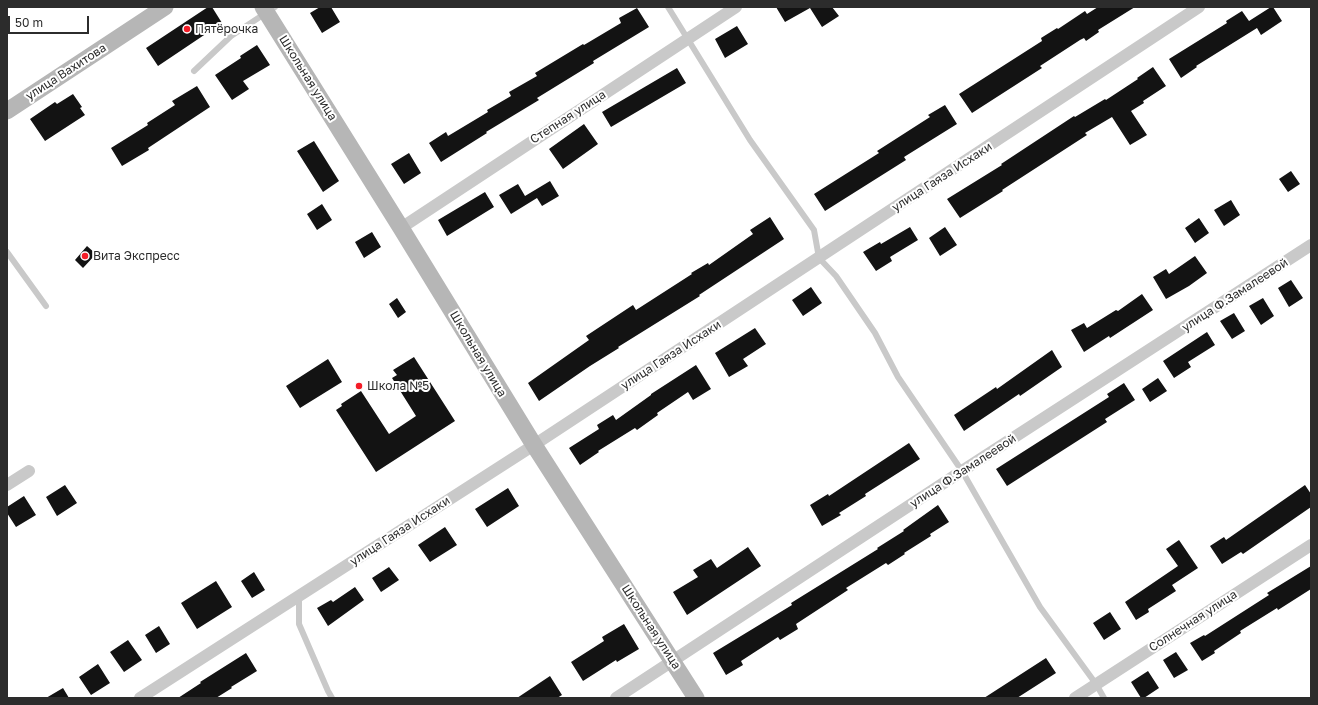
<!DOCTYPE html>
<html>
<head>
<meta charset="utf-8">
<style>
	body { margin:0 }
	#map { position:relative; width:1318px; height:705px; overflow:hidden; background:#fff; font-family:"Golos Text",sans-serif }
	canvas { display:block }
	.frame { position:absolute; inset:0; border:8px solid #2c2c2c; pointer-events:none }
	.scale { position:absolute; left:8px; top:16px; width:81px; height:18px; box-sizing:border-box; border:2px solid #2c2c2c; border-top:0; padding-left:5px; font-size:12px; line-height:14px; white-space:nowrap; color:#2c2c2c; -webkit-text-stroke:3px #fff; paint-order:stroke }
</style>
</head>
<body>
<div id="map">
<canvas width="1318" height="705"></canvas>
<div class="frame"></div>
<div class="scale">50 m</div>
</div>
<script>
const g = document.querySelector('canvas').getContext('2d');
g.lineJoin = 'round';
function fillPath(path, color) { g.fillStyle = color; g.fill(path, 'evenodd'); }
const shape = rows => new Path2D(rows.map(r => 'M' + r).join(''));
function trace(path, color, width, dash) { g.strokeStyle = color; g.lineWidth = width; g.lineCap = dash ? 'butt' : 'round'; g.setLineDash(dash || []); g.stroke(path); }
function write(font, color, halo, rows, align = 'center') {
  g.font = font + ' "Golos Text",sans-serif'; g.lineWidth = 4; g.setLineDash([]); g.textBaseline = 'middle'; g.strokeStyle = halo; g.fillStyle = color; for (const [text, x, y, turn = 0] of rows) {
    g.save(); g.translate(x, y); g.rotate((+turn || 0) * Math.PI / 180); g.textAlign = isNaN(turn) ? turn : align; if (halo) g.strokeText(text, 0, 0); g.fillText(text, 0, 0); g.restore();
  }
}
fillPath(shape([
	[208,7,212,7,222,23,158,66,146,48],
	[320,7,331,7,340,22,322,33,310,13],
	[776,7,832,7,839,16,822,27,810,8,785,22],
	[1098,7,1135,7,1098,30,1099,32,1086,41,1084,38,1080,40,1040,66,1042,68,972,113,959,94,1042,41,1041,38,1057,28,1058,29,1085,11,1087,14],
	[1271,7,1273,7,1282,21,1261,35,1257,28,1196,66,1197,67,1181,78,1169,59,1227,23,1226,21,1242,11,1249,21],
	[637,8,649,27,593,61,594,63,537,98,539,100,486,132,487,133,441,162,429,143,446,132,448,136,488,112,487,110,511,96,509,92,537,76,535,73,583,44,584,45,621,23,619,18],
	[737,26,748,44,725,58,715,39],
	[257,45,270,65,243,81,249,89,232,100,215,75,241,58,240,56],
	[1153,67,1166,86,1143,101,1144,103,1131,111,1147,135,1130,145,1112,117,1085,133,1087,135,1002,190,1003,191,960,218,947,199,1002,165,1001,164,1074,116,1075,117,1105,99,1106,100,1138,79,1137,78],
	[677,68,686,83,611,127,602,112],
	[197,86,210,107,148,148,149,150,122,166,111,148,148,125,147,123,175,105,172,101],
	[73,94,82,107,80,108,85,115,45,141,30,119,55,102,57,104],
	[945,105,957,124,904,157,906,160,825,211,814,194,879,153,877,151,930,117,928,115],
	[584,124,598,144,563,169,549,149],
	[314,141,339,181,323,192,297,151],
	[409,153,421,173,404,184,391,164],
	[1291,171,1300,184,1288,192,1279,179],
	[550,181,559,196,542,206,537,198,511,214,499,195,518,184,525,196],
	[485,192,494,207,447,236,438,220],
	[1231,200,1240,215,1224,226,1214,210],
	[322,204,332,220,317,230,307,214],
	[770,217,784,239,699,295,700,296,618,347,619,348,590,366,539,401,528,383,589,340,586,336,633,305,636,310,692,274,691,273,708,263,709,265,753,234,750,230],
	[1199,218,1209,233,1195,243,1185,228],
	[910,227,918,240,890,257,892,261,876,271,863,252,880,242,881,244],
	[945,227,957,245,940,256,929,238],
	[372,232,381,247,364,258,355,242],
	[87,246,96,254,83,268,75,260],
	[1195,256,1207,273,1189,286,1166,299,1153,277,1166,269,1169,274],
	[1291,280,1303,298,1289,307,1278,288],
	[811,287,822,303,803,316,792,300],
	[1142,294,1153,310,1110,338,1109,336,1084,352,1071,330,1084,323,1087,328,1116,310,1118,311],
	[397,298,406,312,398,318,389,304],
	[1263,298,1274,316,1261,325,1249,306],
	[1234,313,1245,331,1232,339,1220,321],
	[755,328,766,344,743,359,748,366,729,377,715,353],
	[1207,332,1215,345,1188,362,1191,367,1174,378,1163,361],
	[1052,350,1062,367,1020,396,1019,394,964,431,954,415,996,387,997,389],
	[414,357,455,421,376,472,336,410,342,406,341,404,361,391,389,434,416,416,392,378,397,375,393,370],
	[328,359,342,382,300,408,286,386],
	[696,365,711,389,693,400,688,392,657,413,658,415,637,430,635,428,598,451,599,452,580,465,569,448,599,429,597,425,613,415,616,420,651,395,651,394],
	[1158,378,1167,391,1150,402,1142,389],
	[1124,383,1135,400,1105,419,1107,422,1007,486,996,469,1109,397,1107,394],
	[909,443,920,459,865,494,866,496,839,513,841,515,822,526,810,505,828,494,829,496],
	[65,485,77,503,57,516,46,497],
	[1305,485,1311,494,1311,507,1243,554,1241,552,1222,564,1210,546,1224,537,1226,540],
	[508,488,519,506,487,527,475,509],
	[24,496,36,515,16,527,7,513,7,507],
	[938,505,949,522,930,534,931,536,904,553,905,554,888,565,886,563,846,588,848,590,796,624,798,629,780,640,778,637,741,661,743,665,726,675,713,653,792,605,791,603,878,549,877,548,904,531,903,530],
	[445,527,457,545,430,562,418,545],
	[1179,540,1198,568,1172,585,1176,591,1148,609,1149,612,1136,620,1125,602,1178,566,1166,549],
	[748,547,761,566,687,615,673,592,698,577,693,570,711,559,717,568],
	[1311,566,1311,589,1278,610,1277,608,1240,631,1241,633,1214,651,1215,653,1202,661,1190,643,1204,635,1205,636,1269,595,1267,593],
	[389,567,399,580,381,592,372,578],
	[254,572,265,590,252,598,241,581],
	[216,581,232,607,197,629,181,603],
	[355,587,364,600,328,626,317,608,331,600,333,602],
	[1110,612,1121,629,1104,640,1093,623],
	[624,624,639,649,617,662,616,660,583,681,571,662,604,641,602,637],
	[159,626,170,644,156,653,145,635],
	[128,640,142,660,124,672,110,652],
	[1176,652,1188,670,1174,678,1163,660],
	[246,653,257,671,231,687,232,688,216,698,178,698,201,683,200,682],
	[1046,658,1056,673,1017,698,984,698],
	[98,664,110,683,91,695,79,677],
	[1148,671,1159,688,1144,698,1141,698,1131,682],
	[550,676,562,695,557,698,517,698],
	[63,688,69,698,46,698]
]), '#131313');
trace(shape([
	[668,7,750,140,814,230,819,258,836,276,875,333,898,377,962,471,1040,607,1096,684,1104,698],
	[194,71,231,36,275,7],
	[7,252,46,306],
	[299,596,299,624,328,691,332,698]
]), '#c9c9c9', 6);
trace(shape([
	[401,228,736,7],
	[7,485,29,471],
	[140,698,534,445,1199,7],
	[616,698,962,471,1311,245],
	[1075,698,1311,545]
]), '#c9c9c9', 12);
trace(shape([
	[263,7,401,228,534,445,696,698],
	[7,111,165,7]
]), '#b6b6b6', 17);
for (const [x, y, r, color] of [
	[187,29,4,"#f41c27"],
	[85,256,4,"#f41c27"],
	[359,386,4,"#f41c27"]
]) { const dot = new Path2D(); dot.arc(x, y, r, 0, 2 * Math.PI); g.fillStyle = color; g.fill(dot); trace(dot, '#fff', 1.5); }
write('12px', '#2c2c2c', '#fff', [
	["Пятёрочка",195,29],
	["Вита Экспресс",93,256],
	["Школа №5",367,386]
], 'left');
write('12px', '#2c2c2c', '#fff', [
	["улица Вахитова",66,72,-33],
	["Школьная улица",308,78,58],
	["Степная улица",568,117,-33],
	["улица Гаяза Исхаки",942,177,-33],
	["улица Ф.Замалеевой",1235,295,-33],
	["Школьная улица",478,354,59],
	["улица Гаяза Исхаки",671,355,-33],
	["улица Ф.Замалеевой",963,471,-33],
	["улица Гаяза Исхаки",400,531,-33],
	["Солнечная улица",1193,621,-33],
	["Школьная улица",651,627,57]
]);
</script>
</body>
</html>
